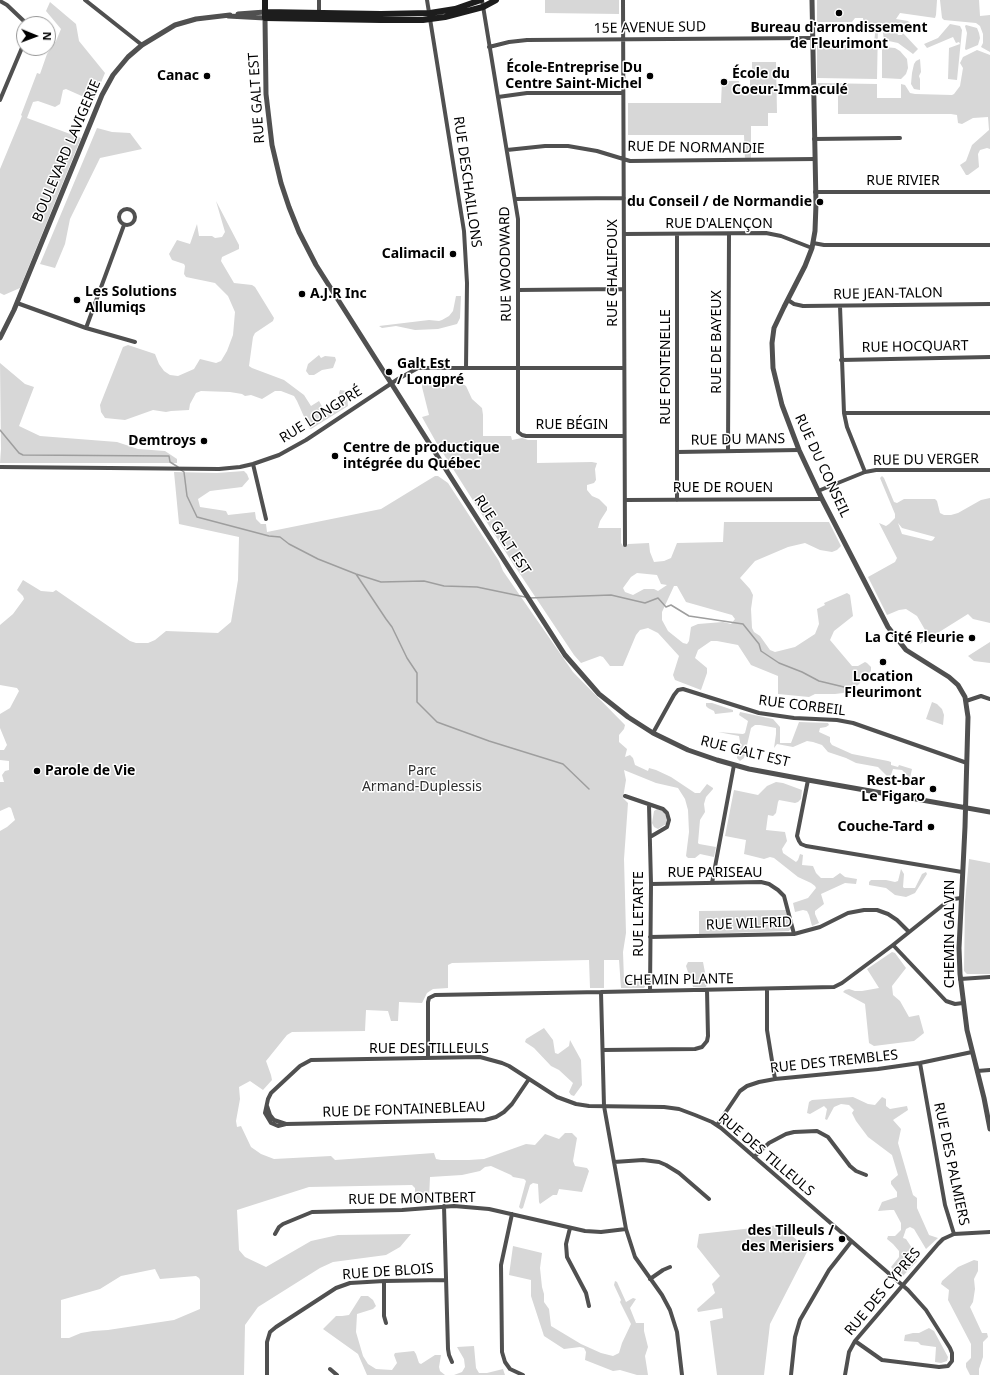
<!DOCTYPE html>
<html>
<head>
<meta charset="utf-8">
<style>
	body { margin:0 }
	#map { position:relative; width:990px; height:1375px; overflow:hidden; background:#fff; font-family:"Noto Sans",sans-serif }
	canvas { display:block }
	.north { position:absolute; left:16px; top:16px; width:40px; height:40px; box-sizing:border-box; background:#fff; border:1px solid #999; border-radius:50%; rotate:91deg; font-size:11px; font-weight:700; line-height:16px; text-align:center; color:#000 }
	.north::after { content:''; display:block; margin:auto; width:14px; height:18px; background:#000; clip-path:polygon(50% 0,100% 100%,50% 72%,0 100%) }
</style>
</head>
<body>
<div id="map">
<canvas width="990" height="1375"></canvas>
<div class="north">N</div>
</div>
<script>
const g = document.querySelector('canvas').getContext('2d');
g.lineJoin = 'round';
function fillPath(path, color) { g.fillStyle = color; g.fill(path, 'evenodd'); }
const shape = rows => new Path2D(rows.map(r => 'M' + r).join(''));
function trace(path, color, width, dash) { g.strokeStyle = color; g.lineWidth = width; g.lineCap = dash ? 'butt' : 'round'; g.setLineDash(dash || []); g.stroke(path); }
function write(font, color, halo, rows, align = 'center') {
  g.font = font + ' "Noto Sans",sans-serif'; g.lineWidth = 3; g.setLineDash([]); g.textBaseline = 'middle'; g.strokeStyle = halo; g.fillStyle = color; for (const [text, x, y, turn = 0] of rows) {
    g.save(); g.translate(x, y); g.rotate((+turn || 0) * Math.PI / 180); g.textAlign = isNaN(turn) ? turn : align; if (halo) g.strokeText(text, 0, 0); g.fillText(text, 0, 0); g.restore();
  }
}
fillPath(shape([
	[545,0,619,0,619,14,545,13],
	[817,0,937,0,936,15,935,18,900,13,896,19,908,21,912,25,909,27,885,27,885,33,897,33,898,35,902,35,903,33,918,49,913,54,898,43,884,40,882,26,878,26,877,79,817,78,817,45,874,45,875,33,864,33,863,18,855,18,852,22,817,22],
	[940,0,979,0,980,16,990,15,990,52,981,47,983,43,983,34,980,26,976,23,944,20,942,18],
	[50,2,76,24,79,41,105,73,93,101,66,89,63,90,60,104,55,107,38,101,33,102,27,118,81,138,20,288,4,295,0,293,0,169,22,116,21,115,37,73,40,74,47,54,56,41,61,29,46,11],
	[950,24,960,26,962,30,957,80,948,79,949,48,960,44,959,42,956,43,953,37,927,48,924,44,938,38],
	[966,25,977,28,979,33,980,38,978,45,966,50,965,49,967,33,965,26],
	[884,47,895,48,900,51,907,59,908,68,906,74,901,79,882,78,882,50],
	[977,50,990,55,990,149,987,148,980,150,978,154,979,167,968,175,966,175,960,165,966,161,972,145,989,130,988,117,973,118,962,124,958,123,957,115,951,114,838,114,838,95,818,95,818,83,877,84,877,98,901,98,901,84,905,85,910,93,915,94,952,95,954,94,960,86,963,68,960,63,963,57],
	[920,59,921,72,919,76,920,79,920,90,914,89,911,84,912,73,914,64,916,61],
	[752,62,776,62,777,113,768,113,768,126,751,126,751,161,745,161,744,135,628,135,628,103,721,103,722,81,739,81,739,86,750,86,750,71,752,70],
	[97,128,112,132,130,133,142,149,100,158,70,219,65,244,55,268,40,264],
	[216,201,239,245,239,249,222,257,221,261,234,283,252,285,255,287,274,318,273,321,255,333,253,337,249,366,252,368,284,380,304,395,311,406,319,401,324,410,326,410,341,401,339,393,340,390,346,391,347,395,348,406,311,429,309,428,297,401,294,396,281,391,275,391,262,399,251,395,245,396,242,394,230,392,201,391,196,393,190,404,189,410,171,411,166,412,153,410,125,420,105,418,101,412,100,405,123,347,128,345,155,354,159,364,164,371,170,375,178,376,194,369,200,359,216,363,221,361,227,351,233,335,235,312,228,296,215,283,186,277,184,274,185,266,184,264,172,260,169,254,177,240,190,244,197,224,199,236,212,236,215,238,222,237,225,232],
	[456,296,461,296,460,318,457,324,438,329,415,330,396,326,382,328,379,326,429,320,439,321,442,320,449,316,453,311],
	[319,355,321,358,325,356,335,357,336,360,333,368,322,370,314,375,309,375,306,371,308,364],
	[0,363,25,384,34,387,19,426,40,436,117,442,138,449,165,451,177,459,177,463,0,463,1,449],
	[439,377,448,377,448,383,461,383,466,386,472,399,482,408,483,415,483,436,511,436,512,440,522,438,528,440,537,440,537,463,592,462,597,463,595,469,596,480,594,483,587,485,587,490,592,496,599,499,607,507,607,510,600,521,598,528,621,528,621,543,623,546,626,546,628,544,649,543,650,552,654,562,664,561,671,558,677,543,723,542,724,522,829,522,841,546,837,550,832,552,820,550,805,543,788,547,755,561,740,578,750,589,753,595,751,609,752,628,754,632,760,636,770,650,775,652,795,647,815,634,819,624,817,609,825,605,824,603,847,593,850,595,853,616,834,631,830,640,852,666,858,666,865,662,867,663,871,667,871,671,858,685,849,691,843,693,835,694,815,694,809,697,778,694,778,676,751,665,738,645,717,641,711,641,698,650,695,658,707,668,707,673,701,690,675,680,673,675,679,656,658,633,648,628,640,630,636,635,623,666,610,666,603,657,600,656,581,663,574,655,512,562,436,442,422,417,429,415,422,387,422,384],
	[637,573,657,575,661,584,667,585,658,591,654,589,644,589,633,595,625,592,623,588,631,577],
	[674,586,677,586,686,602,732,615,735,619,731,624,723,622,698,624,691,627,689,641,687,644,683,643,668,631,662,620,662,612],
	[244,471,247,474,249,479,242,487,210,491,198,499,200,507,226,511,228,515,255,512,256,519,261,524,266,524,267,532,381,509,435,476,438,476,448,483,499,561,503,571,573,672,625,725,624,729,619,735,619,742,627,749,625,757,630,755,633,758,635,765,648,771,649,768,656,770,671,777,695,793,700,793,707,784,713,788,713,789,706,797,704,804,705,812,700,820,698,843,699,844,716,847,714,857,700,854,695,858,688,858,686,856,689,832,688,810,685,799,678,788,656,783,624,770,626,780,623,798,628,803,624,859,626,933,623,952,624,980,626,981,645,981,646,985,644,988,621,988,619,960,604,960,604,988,590,988,589,960,452,963,448,965,448,988,433,989,427,993,422,1003,399,1002,398,1021,391,1021,388,1011,366,1010,365,1031,292,1032,287,1035,266,1061,271,1075,272,1080,263,1090,250,1081,239,1087,240,1099,236,1121,237,1127,241,1126,251,1147,261,1154,274,1159,331,1156,335,1160,434,1153,436,1159,441,1160,469,1160,484,1159,526,1144,535,1145,545,1134,559,1139,565,1133,572,1133,577,1138,573,1161,575,1166,587,1168,589,1171,582,1192,559,1189,557,1195,553,1195,540,1204,539,1202,538,1184,533,1183,530,1185,523,1208,521,1209,519,1207,526,1181,524,1179,513,1177,511,1175,491,1166,485,1167,480,1171,462,1175,430,1177,429,1199,415,1200,415,1188,412,1185,309,1187,237,1210,239,1250,245,1257,266,1267,311,1241,338,1235,411,1234,400,1247,386,1255,333,1262,320,1268,258,1307,245,1325,244,1375,0,1375,0,831,7,827,15,820,11,808,9,807,0,811,0,782,4,782,2,775,5,771,9,770,9,761,0,760,0,750,4,750,7,745,0,728,0,714,10,708,19,691,17,688,0,685,0,625,13,614,24,599,23,596,17,590,23,580,41,591,53,592,56,590,130,641,136,643,148,643,155,640,166,631,218,633,231,622,238,580,239,537,179,524,174,472,217,473],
	[155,1269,160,1279,196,1276,199,1278,200,1280,200,1309,174,1320,108,1330,93,1331,81,1333,69,1338,61,1338,61,1300,100,1289,121,1276],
	[882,476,884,478,894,502,897,503,904,499,935,499,937,501,940,513,944,515,951,515,958,513,981,500,990,498,990,623,973,619,968,614,920,644,919,642,928,635,917,616,906,609,899,610,887,615,868,577,895,562,897,558,879,523,886,526,889,524,895,518,895,514,880,478],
	[898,523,902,528,935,537,933,540,931,541,902,534],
	[990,642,990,663,974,661,968,656],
	[932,702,937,704,942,709,944,715,943,725,926,719],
	[706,703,712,703,733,710,733,712,715,714,714,711,708,708,706,706],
	[740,712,773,719,780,727,780,743,791,743,799,722,828,723,829,725,826,727,820,728,819,732,830,737,830,742,832,745,852,754,888,761,891,762,891,765,898,767,899,765,912,769,910,778,902,770,893,769,891,775,887,776,878,767,856,763,846,758,828,752,822,745,813,742,807,741,793,747,777,744,774,748,776,734,776,728,760,725,755,725,751,728,744,758,740,761,737,758,740,742,739,736,718,732,743,734,745,733,748,721,739,715],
	[776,782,783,783,802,790,801,799,798,802,795,803,779,800,778,802,776,813,773,816,768,815,766,830,785,832,787,841,782,849,783,853,796,862,798,860,800,854,803,855,802,865,813,866,816,873,821,878,833,878,840,873,845,877,857,879,856,884,845,883,821,894,824,904,815,911,815,914,819,923,812,926,809,915,807,911,803,910,795,912,793,903,808,898,816,888,815,886,811,883,798,877,774,858,770,857,764,859,744,854,746,840,725,836,734,790,758,795,767,786],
	[657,809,664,812,667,818,666,824,658,829,654,827,652,823,654,811],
	[969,859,990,863,990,974,967,974,964,971,965,902],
	[901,869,904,874,903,887,904,888,915,888,922,874,926,872,927,874,915,893,906,897,895,895,886,888,869,885,869,882,871,880,886,880,895,882,898,881],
	[786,910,791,928,789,931,699,934,699,911],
	[892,952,895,953,906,968,892,986,893,995,900,1001,909,1017,919,1015,924,1033,914,1041,874,1046,869,1043,865,1004,843,992,845,990,849,989,855,991,862,991,879,988,867,969],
	[688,962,703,962,707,983,706,987,693,987,686,966],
	[544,1028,553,1040,555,1053,558,1054,569,1046,570,1040,581,1060,582,1085,574,1096,571,1095,569,1092,573,1083,559,1070,551,1066,534,1048,525,1042,526,1039],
	[853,1097,868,1104,875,1105,882,1097,886,1099,886,1106,890,1109,907,1106,908,1110,893,1120,901,1129,898,1143,913,1195,917,1198,917,1208,929,1235,938,1238,926,1249,914,1229,910,1227,906,1229,903,1238,906,1239,910,1245,916,1255,917,1261,903,1276,900,1276,891,1267,899,1257,899,1251,893,1244,887,1239,888,1236,895,1236,901,1230,901,1223,894,1210,890,1210,878,1211,882,1202,897,1197,897,1192,891,1184,891,1181,898,1175,892,1155,868,1137,856,1121,852,1113,854,1110,849,1105,841,1104,834,1107,827,1120,825,1119,827,1109,824,1106,810,1114,807,1113,809,1102,812,1100],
	[780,1225,808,1250,770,1324,764,1375,717,1375,710,1321,723,1318,722,1308,698,1312,697,1309,715,1293,712,1284,720,1276,697,1247,699,1234],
	[513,1246,542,1253,540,1268,542,1287,544,1294,544,1302,549,1309,551,1326,581,1344,601,1353,613,1356,619,1353,622,1343,631,1324,620,1302,621,1300,614,1285,615,1281,617,1282,626,1302,633,1298,636,1299,630,1308,636,1323,644,1323,644,1331,648,1347,645,1356,648,1375,637,1375,620,1370,613,1371,585,1360,586,1352,584,1348,580,1347,564,1349,544,1336,531,1296,531,1280,509,1275],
	[974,1260,978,1261,978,1271,974,1279,975,1289,973,1302,970,1307,982,1333,987,1333,988,1337,983,1342,983,1357,979,1369,979,1375,970,1375,966,1367,966,1363,971,1358,971,1344,948,1300,949,1290,941,1284,942,1281,958,1267],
	[361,1296,368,1296,373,1300,376,1306,373,1309,357,1314,356,1332,363,1356,368,1364,376,1369,392,1370,397,1363,394,1355,395,1353,414,1351,416,1354,419,1363,421,1364,435,1355,441,1355,439,1367,440,1371,445,1375,450,1375,367,1375,358,1354,323,1329,336,1316,342,1316,349,1315],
	[929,1328,934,1331,948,1357,947,1361,941,1363,935,1362,936,1347,921,1345,918,1342,904,1341,905,1335,913,1333,919,1333],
	[474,1346,476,1368,479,1373,487,1373,503,1369,505,1375,454,1375,462,1372,465,1367,464,1359,457,1347]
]), '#d7d7d7');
trace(shape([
	[0,430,19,453,23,455,169,456,170,462,178,467],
	[181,470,184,472,187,496,197,517,269,536,280,537,289,544,318,559,356,574,381,582,424,581,444,586,477,587,525,597],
	[356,574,386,619,392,627,407,658,417,673,417,702,437,722,489,741,563,764,589,789],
	[529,598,611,595,645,603,658,598,666,607,671,605,689,616,743,624,759,644,761,651,779,663,802,672,819,681,844,687]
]), '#9e9e9e', 1.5);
trace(shape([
	[85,0,142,45],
	[427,0,464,231,467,283,466,368],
	[482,0,518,219,518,432,522,435,526,436,624,436],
	[623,0,625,545],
	[0,1,7,5,27,24],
	[319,14,319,0],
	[489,47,509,42,527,40,812,38],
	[498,97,527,93,623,93],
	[0,100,24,43],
	[814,139,900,138],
	[507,150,545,146,568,146,597,151,630,161,815,159],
	[815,192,990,192],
	[515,199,624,198],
	'119 217a8 8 0 1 1 16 0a8 8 0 1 1-16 0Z',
	[624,234,766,233,781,236,812,248],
	[813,243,824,245,990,245],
	[518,290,624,289],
	[788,300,794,304,803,306,990,304],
	[17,303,86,328,135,342],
	[840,306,844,413,847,427,865,472],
	[86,328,124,225],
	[841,360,990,357],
	[844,413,990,413],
	[728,451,729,234],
	[677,452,799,450],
	[253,464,266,519],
	[0,467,219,469,240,467,253,464,279,455,306,440,398,379,418,368,624,368],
	[818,491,865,472,876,470,990,470],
	[625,500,822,499],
	[677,500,677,235],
	[966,701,981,696,990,699],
	[653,733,674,695,678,690,683,689,759,713,794,718,837,720,853,723,967,763],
	[808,780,798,831,797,836,799,841,801,844,806,846,962,872],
	[625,796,663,809,667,813,669,820,667,827,650,837],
	[649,805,651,884,650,991],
	[712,883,734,765],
	[651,884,761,882,769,884,778,890,784,896,794,934],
	[650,937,794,934,820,927,848,913,864,910,877,910,888,914,897,920,909,932],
	[893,945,946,1001,955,1004,963,1003],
	[960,979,990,977],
	[767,989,767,1030,775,1079],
	[601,992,604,1106,626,1229,635,1257,662,1295,670,1310,677,1332,682,1375],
	[603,1050,695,1049,702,1047,707,1041,708,1036,707,990],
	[428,1058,428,1002,429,998,435,995,601,992,834,987,842,983,893,945,948,901,954,899,961,898],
	[920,1063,945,1205,954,1234],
	[977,1071,990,1070],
	[529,1079,512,1104,504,1112,496,1117,485,1120,286,1124,278,1126,271,1123,265,1113,268,1099,271,1093,300,1066,311,1060,480,1057,502,1063,509,1066,557,1097,576,1104,589,1106,664,1107,679,1109,695,1115,712,1122,721,1128,908,1290,926,1310,950,1348,952,1353,952,1361,948,1366,939,1367,882,1360,855,1341],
	[267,1106,270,1115,274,1120,286,1124],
	[717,1125,740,1091,747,1086,759,1082,775,1079,878,1069,920,1063,972,1052],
	[754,1157,769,1143,786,1134,794,1132,817,1131,828,1137,850,1166,856,1171,866,1175],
	[614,1162,643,1160,659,1162,666,1165,679,1173,709,1199],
	[444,1206,448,1349,449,1355,452,1362],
	[512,1214,501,1265,502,1352,505,1362,510,1369,523,1375],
	[570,1228,566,1244,567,1257,586,1293,589,1306],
	[275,1234,279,1227,283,1224,312,1212,402,1210,454,1206,489,1209,585,1231,601,1232,626,1229],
	[650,1279,663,1270,670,1267],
	[384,1281,384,1316,386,1323],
	[330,1369,337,1375],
	[267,1375,267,1342,270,1332,276,1327,336,1288,350,1283,384,1281,445,1280],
	[791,1375,795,1337,800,1320,829,1270,851,1242],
	[845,1375,849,1352,855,1341,938,1244,943,1239,954,1234,990,1232]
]), '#505050', 4);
trace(shape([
	[812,0,816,204,815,231,812,248,805,266,784,307,774,328,772,343,773,368,782,405,799,450,822,499,888,627,906,650,949,677,958,685,965,697,968,717,965,827,959,948,960,974,967,1030,984,1098,990,1129],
	[238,14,265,12],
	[228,16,265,18,266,94,272,145,281,183,289,207,299,232,316,265,459,490,565,655,599,694,628,717,653,733,688,750,717,760,749,769,808,780,990,812],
	[0,338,14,310,102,95,113,75,128,57,142,45,175,25,196,19,230,15]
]), '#505050', 5);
trace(shape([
	[265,0,265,18,381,20,423,20,445,17,483,7,496,0],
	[265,12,381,14,430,13,455,9,481,0]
]), '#1d1d1d', 6);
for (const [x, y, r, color] of [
	[839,13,4,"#000"],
	[207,76,4,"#000"],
	[650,76,4,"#000"],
	[724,82,4,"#000"],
	[820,202,4,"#000"],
	[453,254,4,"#000"],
	[302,294,4,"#000"],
	[77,300,4,"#000"],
	[389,372,4,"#000"],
	[204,441,4,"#000"],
	[335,456,4,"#000"],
	[972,638,4,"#000"],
	[883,662,4,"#000"],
	[37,771,4,"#000"],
	[933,789,4,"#000"],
	[931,827,4,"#000"],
	[842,1239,4,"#000"]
]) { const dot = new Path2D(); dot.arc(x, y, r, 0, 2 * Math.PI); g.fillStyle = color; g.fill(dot); trace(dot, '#fff', 1.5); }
write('14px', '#000', '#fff', [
	["15E AVENUE SUD",650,28,-1],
	["RUE GALT EST",257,98,-94],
	["RUE DE NORMANDIE",696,148,1],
	["BOULEVARD LAVIGERIE",67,151,-67],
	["RUE RIVIER",903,181],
	["RUE DESCHAILLONS",467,182,82],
	["RUE D'ALENÇON",719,224],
	["RUE WOODWARD",506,264,-91],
	["RUE CHALIFOUX",613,273,-90],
	["RUE JEAN-TALON",888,294,-1],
	["RUE DE BAYEUX",717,342,-90],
	["RUE HOCQUART",915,347,-1],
	["RUE FONTENELLE",666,367,-90],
	["RUE LONGPRÉ",321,415,-32],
	["RUE BÉGIN",572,425],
	["RUE DU MANS",738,440,-1],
	["RUE DU VERGER",926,460,-1],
	["RUE DU CONSEIL",822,466,65],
	["RUE DE ROUEN",723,488],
	["RUE GALT EST",502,535,57],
	["RUE CORBEIL",802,706,7],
	["RUE GALT EST",745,752,14],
	["RUE PARISEAU",715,873],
	["RUE LETARTE",639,914,-90],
	["RUE WILFRID",749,924,-2],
	["CHEMIN GALVIN",950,934,-90],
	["CHEMIN PLANTE",679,980,-1],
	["RUE DES TILLEULS",429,1049],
	["RUE DES TREMBLES",834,1062,-6],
	["RUE DE FONTAINEBLEAU",404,1110,-2],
	["RUE DES TILLEULS",766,1155,40],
	["RUE DES PALMIERS",951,1164,78],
	["RUE DE MONTBERT",412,1199,-1],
	["RUE DE BLOIS",388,1272,-4],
	["RUE DES CYPRÈS",883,1292,-50]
]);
write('bold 14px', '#000', '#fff', [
	["Bureau d'arrondissement",839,28,"center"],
	["de Fleurimont",839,44,"center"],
	["École-Entreprise Du",642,68],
	["Centre Saint-Michel",642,84],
	["École du",732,74,"left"],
	["Coeur-Immaculé",732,90,"left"],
	["Canac",199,76],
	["du Conseil / de Normandie",812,202],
	["Calimacil",445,254],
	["Les Solutions",85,292,"left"],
	["Allumiqs",85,308,"left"],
	["A.J.R Inc",310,294,"left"],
	["Galt Est",397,364,"left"],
	["/ Longpré",397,380,"left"],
	["Demtroys",196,441],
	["Centre de productique",343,448,"left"],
	["intégrée du Québec",343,464,"left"],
	["La Cité Fleurie",964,638],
	["Location",883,677,"center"],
	["Fleurimont",883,693,"center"],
	["Parole de Vie",45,771,"left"],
	["Rest-bar",925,781],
	["Le Figaro",925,797],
	["Couche-Tard",923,827],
	["des Tilleuls /",834,1231],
	["des Merisiers",834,1247]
], 'right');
write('14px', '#2e2e2e', '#fff', [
	["Parc",422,771],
	["Armand-Duplessis",422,787]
]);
</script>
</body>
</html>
